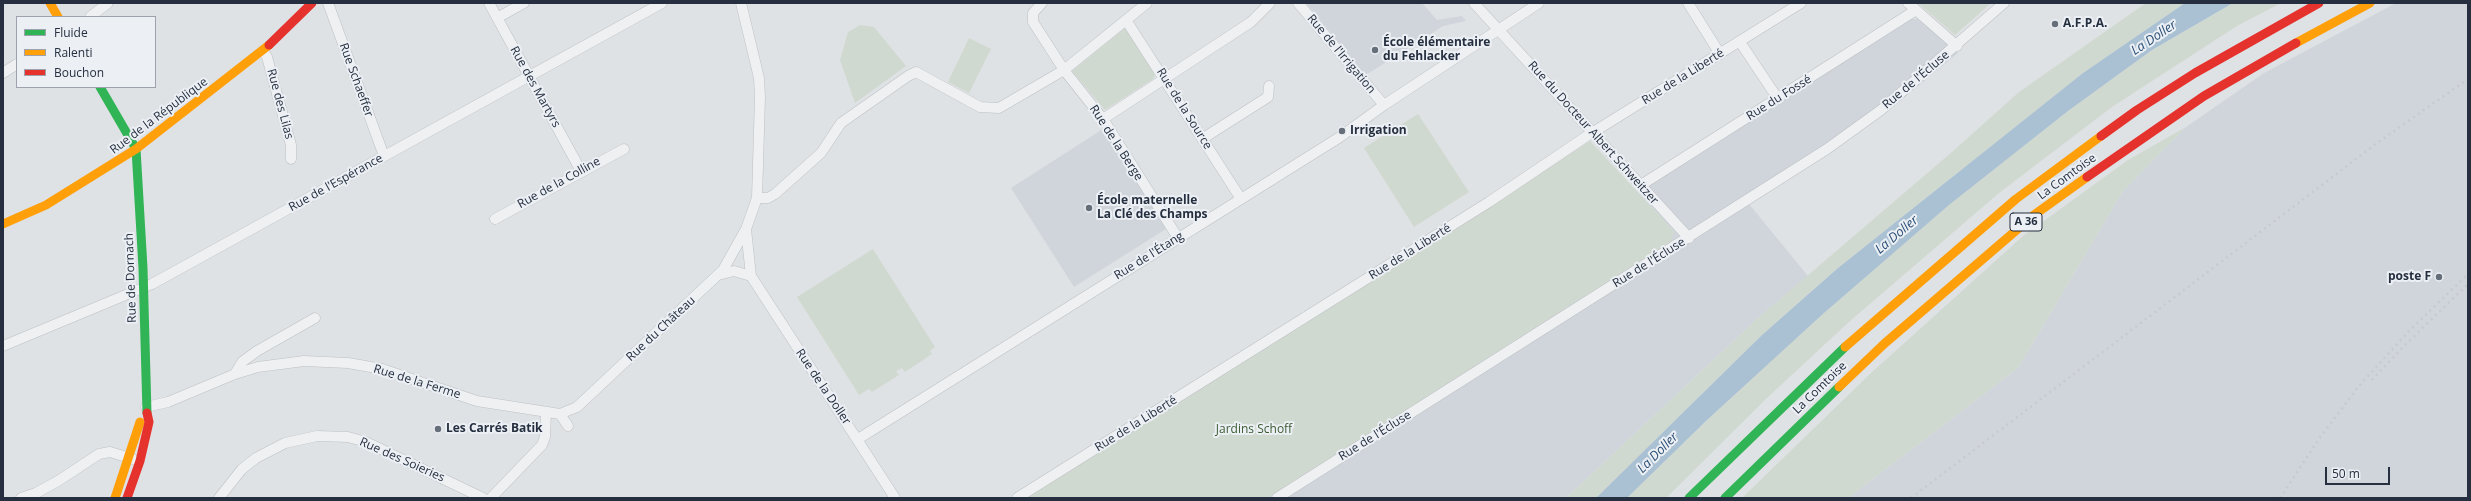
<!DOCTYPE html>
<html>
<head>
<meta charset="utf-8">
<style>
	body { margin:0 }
	#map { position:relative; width:2471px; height:501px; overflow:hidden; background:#dfe2e5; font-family:"Open Sans",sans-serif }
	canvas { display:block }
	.frame { position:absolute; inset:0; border:4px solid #252f3f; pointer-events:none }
	.legend { position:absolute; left:16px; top:16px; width:140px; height:72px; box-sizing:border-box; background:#ecf0f5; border:1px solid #9ca3ac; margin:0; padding:5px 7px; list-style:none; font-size:12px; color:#252f3f }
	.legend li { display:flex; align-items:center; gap:8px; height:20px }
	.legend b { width:20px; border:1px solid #9ca3ac }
	.scale { position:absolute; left:2325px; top:467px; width:65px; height:18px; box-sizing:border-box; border:2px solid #252f3f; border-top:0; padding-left:5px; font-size:12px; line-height:14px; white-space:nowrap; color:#252f3f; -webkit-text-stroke:3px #ecf0f5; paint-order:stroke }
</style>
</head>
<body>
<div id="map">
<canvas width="2471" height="501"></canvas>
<div class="frame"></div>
<ul class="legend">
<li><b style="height:5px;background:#30b455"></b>Fluide</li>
<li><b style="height:5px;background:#ff9f0a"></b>Ralenti</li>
<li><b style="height:5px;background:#e5322d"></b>Bouchon</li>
</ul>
<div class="scale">50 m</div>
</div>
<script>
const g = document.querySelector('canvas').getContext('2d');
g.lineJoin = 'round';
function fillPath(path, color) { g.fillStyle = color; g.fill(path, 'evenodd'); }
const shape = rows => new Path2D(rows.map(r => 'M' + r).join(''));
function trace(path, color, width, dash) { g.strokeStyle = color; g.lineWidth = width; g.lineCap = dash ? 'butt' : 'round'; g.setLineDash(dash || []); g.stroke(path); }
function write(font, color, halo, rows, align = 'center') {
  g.font = font + ' "Open Sans",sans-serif'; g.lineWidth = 4; g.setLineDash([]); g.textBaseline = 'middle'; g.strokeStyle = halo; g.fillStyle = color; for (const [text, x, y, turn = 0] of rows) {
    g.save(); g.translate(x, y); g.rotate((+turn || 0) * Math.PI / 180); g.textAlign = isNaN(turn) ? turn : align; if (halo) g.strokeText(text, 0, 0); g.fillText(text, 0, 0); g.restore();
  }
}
fillPath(shape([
	[1306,3,1422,3,1437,20,1462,16,1466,21,1443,26,1366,75],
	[2396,3,2468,3,2468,498,1848,498,2018,368,2123,191,2186,127,2264,73],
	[1910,19,1918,19,1958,53,1885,113,1749,204,1808,276,1758,318,1566,498,1267,498,1671,241,1673,231,1638,192],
	[1103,129,1166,229,1074,287,1011,188]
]), '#d0d5dc');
fillPath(shape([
	[1918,3,1991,3,1955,35],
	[2146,3,2185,3,2083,73,1838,268,1762,335,1596,498,1566,498,1758,318,1952,152,2019,92],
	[2233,3,2281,3,2237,26,2112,107,1999,193,1850,321,1767,398,1666,498,1627,498,1707,420,1824,313,1949,205,2068,111,2152,50],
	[860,25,874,27,906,66,855,103,840,60,848,32],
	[1125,28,1156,72,1153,79,1105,110,1072,71],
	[969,38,991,49,969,93,948,82],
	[1418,114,1469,192,1414,227,1364,148],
	[2186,127,2123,191,2018,368,1848,498,1742,498,1871,373,2023,236,2128,160],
	[1590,141,1674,231,1671,241,1267,498,1024,498],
	[873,249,935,347,930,351,932,354,905,372,902,368,896,371,899,375,872,392,869,389,859,395,797,297]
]), '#d0d9cf');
fillPath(shape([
	[2185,3,2233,3,2152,50,2068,111,1949,205,1824,313,1707,420,1627,498,1596,498,1762,335,1838,268,2083,73]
]), '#aac0d3');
const street = shape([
	[328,3,384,156],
	[489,3,581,171],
	[1042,3,1033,13,1033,22,1064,70,1103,119,1178,238],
	[1298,3,1384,105],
	[1474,3,1689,238],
	[1688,3,1720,54],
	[1908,3,1957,46],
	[90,17,108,3],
	[497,18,524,3],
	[1126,20,1241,199],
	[1740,42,1778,99],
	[263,51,267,57,291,145,291,159],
	[3,73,17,64],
	[1103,119,1251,22,1270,3],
	[1202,139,1268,97,1269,86],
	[1641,185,1916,10],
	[757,198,768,198,775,194,821,153,841,123,908,76,916,72,980,107,999,108,1064,70,1147,3],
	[495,219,624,149],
	[746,229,751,276,895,498],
	[718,275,734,271,751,276],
	[3,346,152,284,662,3],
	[235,374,242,362,257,351,315,318],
	[146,407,168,402,235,374,258,367,304,361,348,363,382,369,477,401,560,414,568,426],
	[560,414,577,407,723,270,746,229,757,198,760,97,759,78,741,3],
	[858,439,1340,137,1384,105,1539,3],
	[21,498,36,493,58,481,99,454,110,452,133,459],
	[219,498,242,469,256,458,285,443,317,436,348,437,366,442,483,498],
	[491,498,542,445,545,437,546,412],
	[1017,498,1489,202,1587,136,1801,3],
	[1277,498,1827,149,1881,110,2004,3]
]);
trace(street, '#bdc0c3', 11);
trace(street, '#eef0f2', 10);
trace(shape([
	[100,87,136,149,143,268,147,413],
	[1689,498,1845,347],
	[1725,498,1839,387]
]), '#30b455', 9);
trace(shape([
	[50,3,58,17],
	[2296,43,2370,3],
	[3,224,46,205,136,149,269,45],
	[1845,347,2016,199,2101,136],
	[1839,387,1884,344,2034,215,2087,177],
	[115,498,140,422]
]), '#ff9f0a', 9);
trace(shape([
	[269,45,312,3],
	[2101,136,2137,110,2195,73,2319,3],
	[2087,177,2204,96,2296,43],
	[127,498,140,461,149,422,147,413]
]), '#e5322d', 9);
trace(shape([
	[2372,380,2402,348,2468,284],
	[1911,498,2377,143,2468,79],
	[2280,498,2321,436,2359,386,2408,332,2468,274]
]), '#c7cacd', 2.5, [2, 4]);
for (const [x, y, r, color] of [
	[2055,24,4,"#666e79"],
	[1375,50,4,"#666e79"],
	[1342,131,4,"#666e79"],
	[1089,208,4,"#666e79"],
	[2439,277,4,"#666e79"],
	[438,429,4,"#666e79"]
]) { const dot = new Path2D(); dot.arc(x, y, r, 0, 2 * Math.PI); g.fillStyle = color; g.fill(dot); trace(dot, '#ecf0f5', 1.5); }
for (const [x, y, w] of [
	[2026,222,32]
]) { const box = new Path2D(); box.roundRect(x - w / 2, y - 9, w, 18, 3); g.fillStyle = '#ecf0f5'; g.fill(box); trace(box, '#252f3f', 1); }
write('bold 11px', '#252f3f', null, [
	["A 36",2026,222]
]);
write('bold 12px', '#252f3f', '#ecf0f5', [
	["A.F.P.A.",2063,24],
	["École élémentaire",1383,43],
	["du Fehlacker",1383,57],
	["Irrigation",1350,131],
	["École maternelle",1097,201],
	["La Clé des Champs",1097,215],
	["poste F",2431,277,"right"],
	["Les Carrés Batik",446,429]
], 'left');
write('12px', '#252f3f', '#ecf0f5', [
	["Rue de l'Irrigation",1341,54,50],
	["Rue de la Liberté",1683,77,-32],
	["Rue Schaeffer",356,80,70],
	["Rue de l'Écluse",1916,80,-40],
	["Rue des Martyrs",535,87,61],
	["Rue du Fossé",1779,98,-32],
	["Rue des Lilas",280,104,75],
	["Rue de la Source",1184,109,58],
	["Rue de la République",159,116,-37],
	["Rue du Docteur Albert Schweitzer",1593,133,48],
	["Rue de la Berge",1116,143,57],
	["La Comtoise",2067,177,-36],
	["Rue de l'Espérance",336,183,-29],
	["Rue de la Colline",559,183,-29],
	["Rue de la Liberté",1410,252,-32],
	["Rue de l'Étang",1149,256,-32],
	["Rue de l'Écluse",1649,263,-32],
	["Rue de Dornach",131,278,-92],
	["Rue du Château",661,329,-43],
	["Rue de la Ferme",417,382,17],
	["Rue de la Doller",823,387,56],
	["La Comtoise",1820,388,-44],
	["Rue de la Liberté",1136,424,-32],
	["Rue de l'Écluse",1375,436,-32],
	["Rue des Soieries",402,460,24]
]);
write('12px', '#3b5c31', '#ecf0f5', [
	["Jardins Schoff",1254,430]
]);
write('italic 13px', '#2c5076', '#ecf0f5', [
	["La Doller",2154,38,-34],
	["La Doller",1897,235,-40],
	["La Doller",1658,453,-45]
]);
</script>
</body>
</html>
